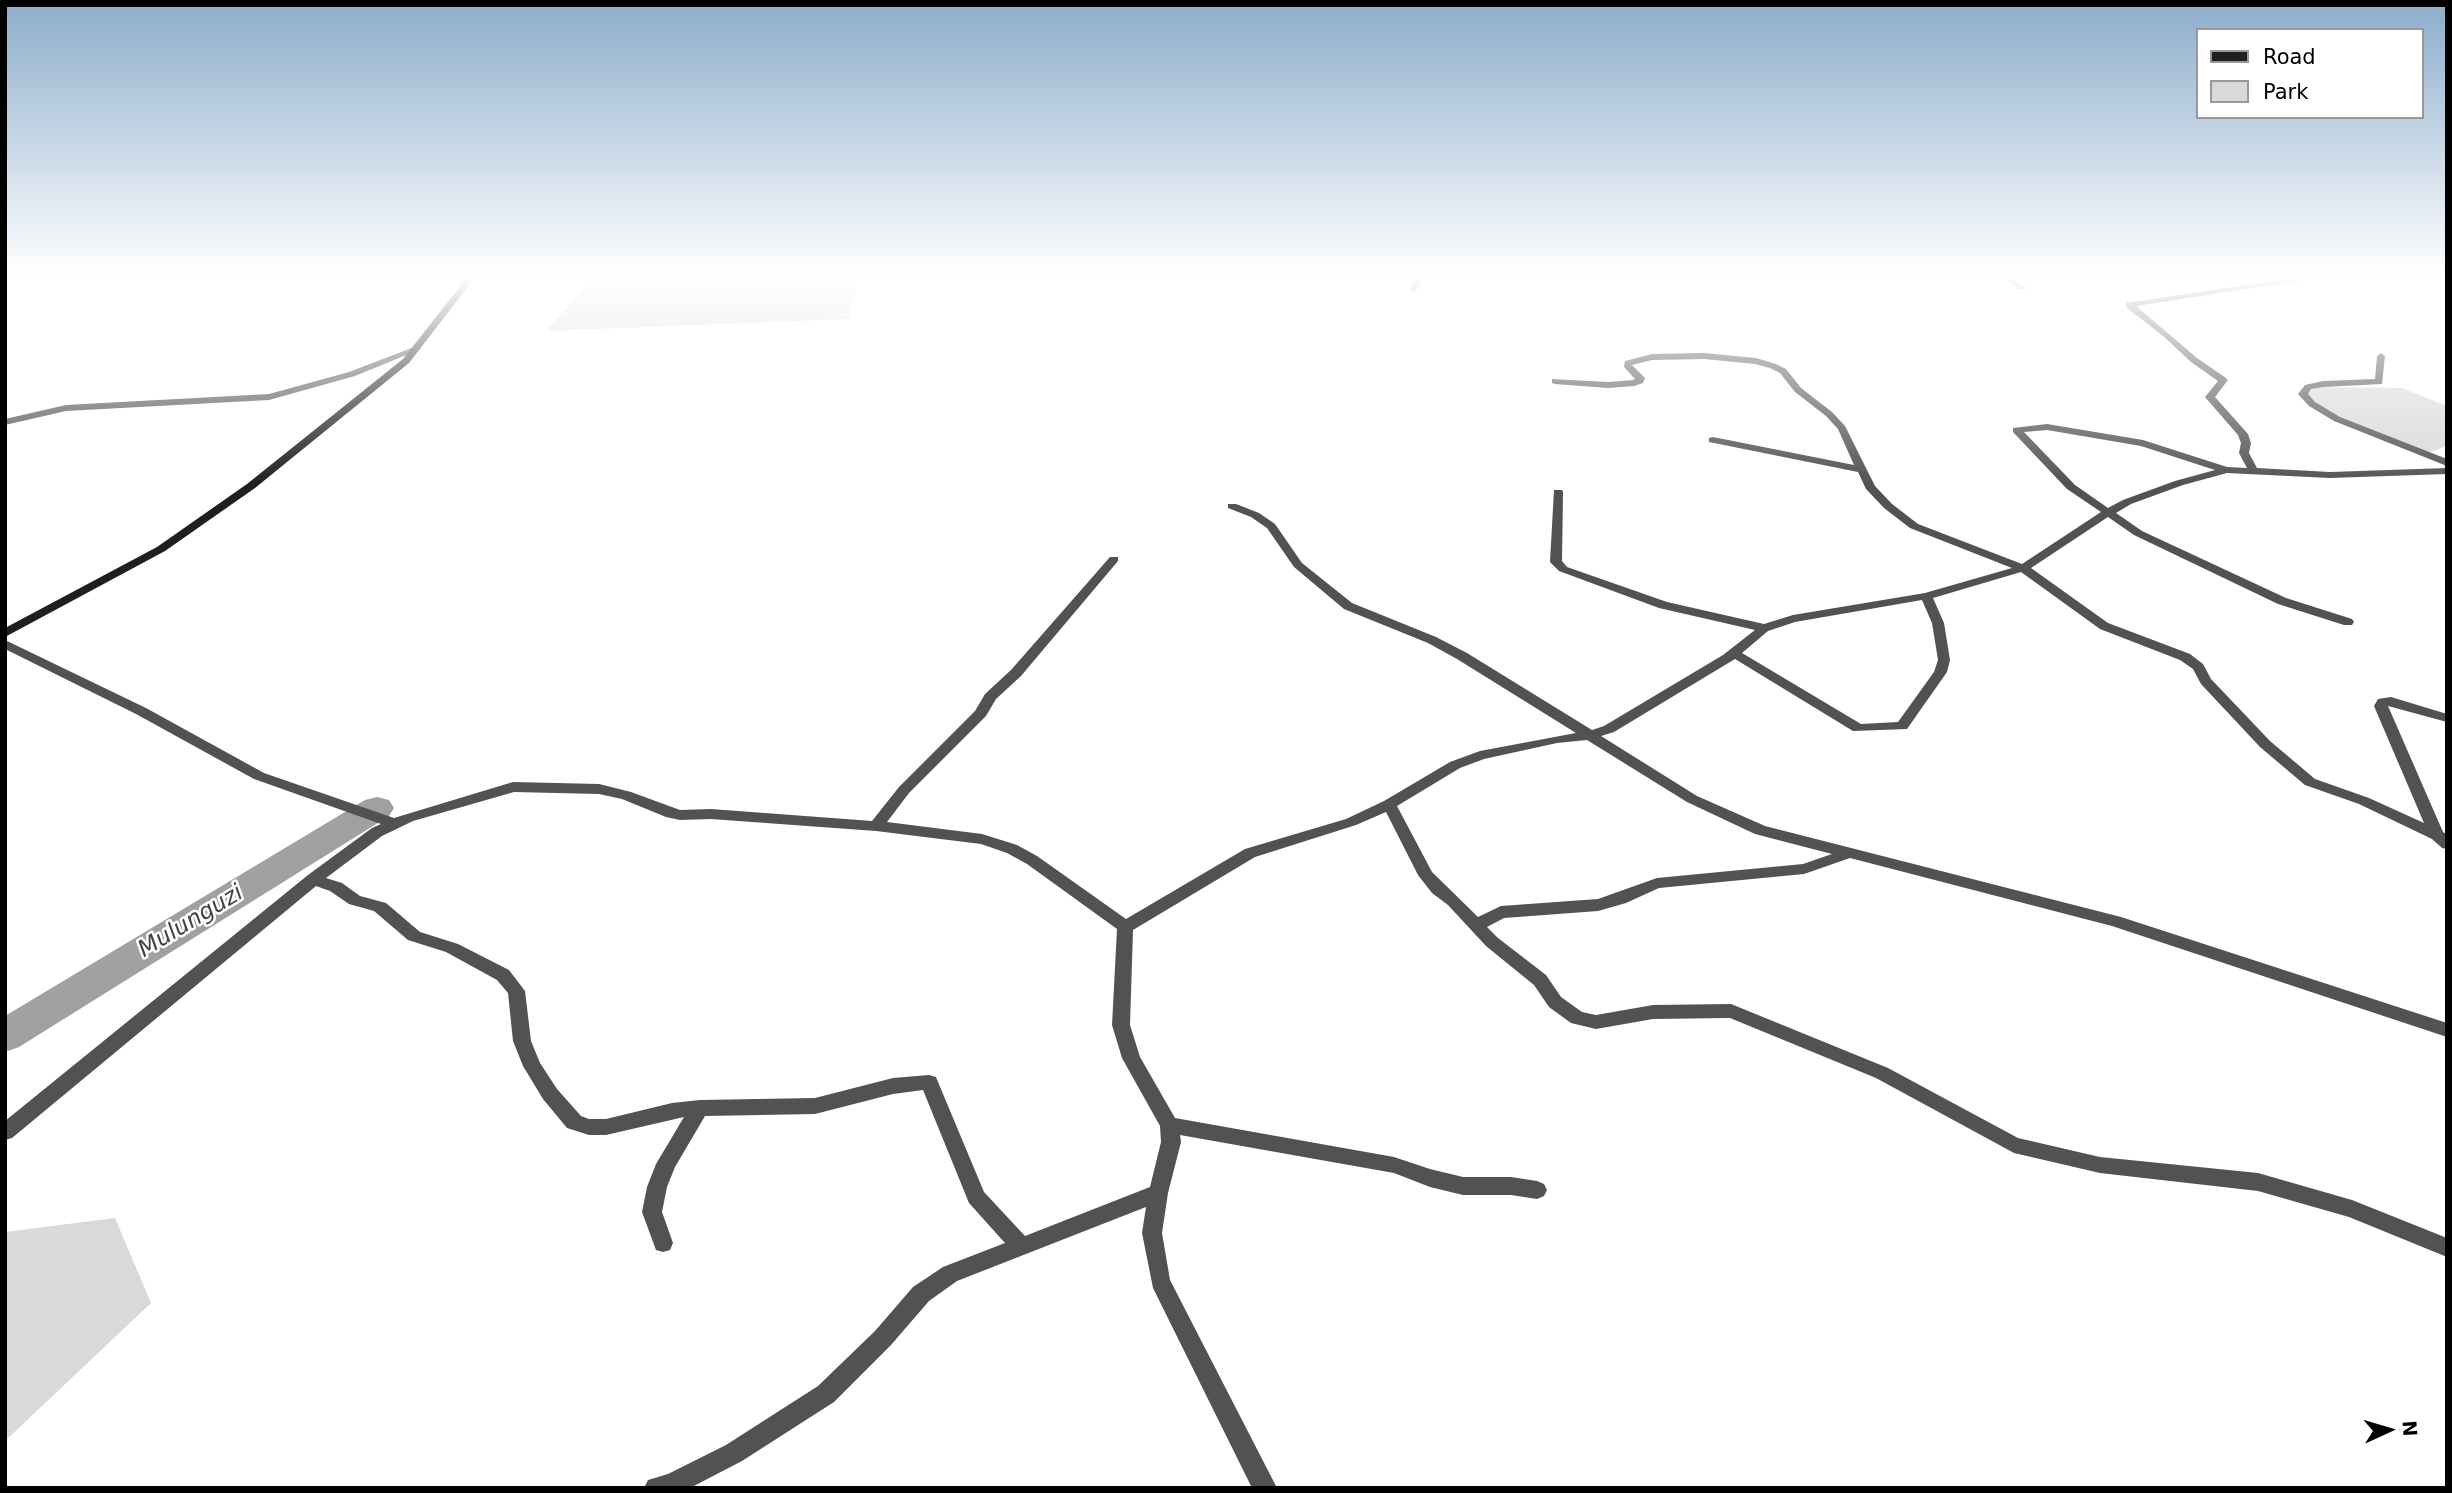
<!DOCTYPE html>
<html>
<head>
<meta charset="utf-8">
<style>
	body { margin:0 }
	#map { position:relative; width:2452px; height:1493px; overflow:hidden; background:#fff; font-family:"DejaVu Sans",sans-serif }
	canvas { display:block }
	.frame { position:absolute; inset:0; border:7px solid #000; pointer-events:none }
	.legend { position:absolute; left:2196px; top:28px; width:228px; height:91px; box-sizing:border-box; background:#fff; border:2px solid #999; margin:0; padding:9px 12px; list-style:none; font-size:21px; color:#000 }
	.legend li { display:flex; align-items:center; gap:14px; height:35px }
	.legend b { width:35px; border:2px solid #999 }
	.north { position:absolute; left:2354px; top:1395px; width:70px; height:70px; -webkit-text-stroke:5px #fff; paint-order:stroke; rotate:86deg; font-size:19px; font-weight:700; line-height:28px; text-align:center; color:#000 }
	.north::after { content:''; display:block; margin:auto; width:24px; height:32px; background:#000; clip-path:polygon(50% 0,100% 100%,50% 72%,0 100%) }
</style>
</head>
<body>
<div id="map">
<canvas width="2452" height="1493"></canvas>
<div class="frame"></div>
<ul class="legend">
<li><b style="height:9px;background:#1f1f1f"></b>Road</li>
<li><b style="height:19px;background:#d9d9d9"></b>Park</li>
</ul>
<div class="north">N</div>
</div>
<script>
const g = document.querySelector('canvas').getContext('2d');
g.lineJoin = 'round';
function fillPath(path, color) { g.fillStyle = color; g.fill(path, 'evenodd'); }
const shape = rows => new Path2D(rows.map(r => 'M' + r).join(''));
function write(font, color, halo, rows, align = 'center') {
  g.font = font + ' "DejaVu Sans",sans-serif'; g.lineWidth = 5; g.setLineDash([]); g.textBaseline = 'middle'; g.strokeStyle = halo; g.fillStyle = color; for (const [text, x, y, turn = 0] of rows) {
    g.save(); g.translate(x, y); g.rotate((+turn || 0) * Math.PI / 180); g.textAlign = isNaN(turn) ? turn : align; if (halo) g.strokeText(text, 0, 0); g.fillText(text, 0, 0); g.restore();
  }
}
fillPath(shape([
	[595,275,859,275,848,319,546,331],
	[2315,387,2402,388,2447,406,2447,446,2422,455,2334,416,2305,395],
	[115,1218,151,1303,5,1441,5,1232]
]), '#d9d9d9');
fillPath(shape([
	[377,797,389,800,394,808,389,816,19,1047,5,1052,5,1016,365,800,377,797]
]), '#a0a0a0');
fillPath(shape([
	[1416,275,1424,275,1416,291,1410,291,1416,275],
	[1999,275,2008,275,2027,288,2020,290,1999,275],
	[2310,275,2314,277,2313,279,2136,306,2197,358,2226,378,2228,380,2215,397,2248,434,2251,443,2249,453,2257,468,2330,472,2447,468,2447,474,2330,478,2227,473,2183,485,2131,504,2116,513,2142,531,2286,598,2352,619,2354,622,2352,625,2344,625,2278,604,2134,535,2108,517,2031,568,2108,623,2190,654,2203,664,2211,679,2270,741,2315,779,2369,798,2424,823,2374,706,2378,699,2391,697,2447,714,2447,722,2388,706,2443,832,2447,835,2447,849,2442,848,2432,839,2359,804,2305,785,2260,747,2201,684,2193,669,2180,660,2100,629,2021,572,1933,598,1944,623,1950,660,1947,672,1907,729,1853,731,1735,659,1614,732,1601,736,1697,796,1765,826,2121,917,2447,1023,2447,1037,2112,926,1850,858,1804,874,1659,888,1626,903,1598,911,1504,918,1487,927,1498,938,1546,975,1561,997,1582,1012,1596,1015,1653,1005,1731,1004,1888,1068,2018,1138,2100,1157,2258,1173,2352,1200,2447,1238,2447,1257,2349,1217,2258,1191,2100,1173,2014,1153,1876,1078,1730,1018,1653,1019,1596,1029,1571,1023,1549,1007,1534,985,1486,946,1448,905,1432,893,1418,875,1386,812,1356,825,1255,857,1133,930,1130,1025,1140,1057,1175,1118,1394,1157,1430,1169,1463,1177,1511,1177,1537,1181,1544,1184,1547,1190,1544,1196,1537,1199,1511,1195,1463,1195,1430,1187,1394,1173,1180,1135,1181,1142,1168,1193,1162,1233,1170,1280,1277,1488,1252,1488,1153,1288,1142,1233,1146,1207,957,1281,929,1301,891,1345,834,1402,742,1461,690,1488,644,1488,648,1480,668,1474,726,1445,818,1386,875,1331,913,1287,943,1267,1005,1243,969,1203,923,1090,893,1094,815,1114,705,1116,675,1167,667,1187,662,1212,673,1243,670,1250,663,1252,656,1250,642,1212,647,1187,656,1164,684,1117,606,1135,589,1135,567,1128,543,1099,523,1066,513,1041,508,993,497,980,446,952,408,940,374,911,349,904,330,891,316,886,12,1138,5,1140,5,1121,308,875,372,828,381,824,254,779,136,714,5,649,5,640,146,708,264,773,394,818,513,782,599,784,631,792,680,810,711,809,872,821,899,787,975,711,985,694,1011,670,1110,557,1118,557,1118,561,1021,676,996,699,986,716,909,793,887,822,982,834,1017,845,1037,856,1126,919,1245,849,1346,819,1384,801,1450,762,1480,751,1576,733,1457,659,1428,643,1344,609,1294,567,1267,528,1251,517,1228,508,1228,504,1236,504,1259,513,1275,524,1302,563,1352,603,1436,637,1467,653,1592,730,1604,726,1723,655,1755,630,1659,608,1559,571,1550,562,1554,490,1562,490,1563,492,1562,561,1567,567,1667,602,1764,624,1793,615,1925,593,2012,568,1910,528,1884,508,1866,489,1858,472,1709,442,1709,438,1713,437,1854,465,1838,429,1826,416,1795,392,1780,373,1770,368,1755,364,1704,359,1652,360,1632,365,1645,378,1643,383,1634,386,1608,388,1555,384,1552,383,1552,379,1608,382,1633,380,1635,379,1624,367,1625,361,1652,354,1704,353,1756,358,1776,364,1786,369,1801,388,1832,412,1845,426,1875,486,1892,504,1918,524,2022,564,2101,512,2067,489,2013,432,2013,428,2047,424,2143,440,2227,467,2247,468,2239,453,2241,443,2238,435,2205,397,2218,381,2191,362,2163,336,2126,307,2126,303,2310,275],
	[2047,430,2141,446,2215,470,2175,481,2123,500,2108,508,2075,485,2024,432,2047,430],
	[1922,600,1932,623,1938,660,1934,672,1898,722,1861,724,1742,653,1768,631,1795,622,1922,600],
	[1587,740,1687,802,1755,834,1832,854,1803,864,1657,878,1598,899,1501,906,1478,917,1432,872,1397,806,1460,768,1484,759,1557,743,1587,740],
	[514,792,599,794,622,799,666,817,680,820,711,819,876,831,981,844,1007,853,1027,864,1117,929,1112,1025,1122,1058,1160,1126,1161,1142,1150,1187,1025,1236,984,1192,938,1082,936,1077,929,1075,893,1078,815,1098,700,1100,672,1103,606,1119,589,1119,581,1116,557,1089,540,1063,531,1041,525,991,509,970,458,944,420,932,386,903,360,896,342,883,326,878,382,836,413,821,514,792],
	[414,347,421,349,355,376,269,400,66,411,5,425,5,419,66,405,269,394,349,372,414,347],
	[2381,353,2385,356,2382,384,2323,387,2311,389,2308,394,2315,402,2340,417,2447,459,2447,466,2334,421,2309,406,2298,394,2305,385,2323,381,2375,379,2377,356,2381,353]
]), '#525252');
fillPath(shape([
	[469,275,477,275,409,363,255,488,165,551,5,637,5,628,157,547,247,484,403,359,469,275]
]), '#1f1f1f');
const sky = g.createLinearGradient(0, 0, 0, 484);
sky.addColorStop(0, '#8baccb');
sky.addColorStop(0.57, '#fff');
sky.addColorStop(1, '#ffffff00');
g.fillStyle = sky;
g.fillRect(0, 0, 2452, 484);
write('italic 23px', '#414141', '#fff', [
	["Mulunguzi",191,922,-31]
]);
</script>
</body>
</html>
